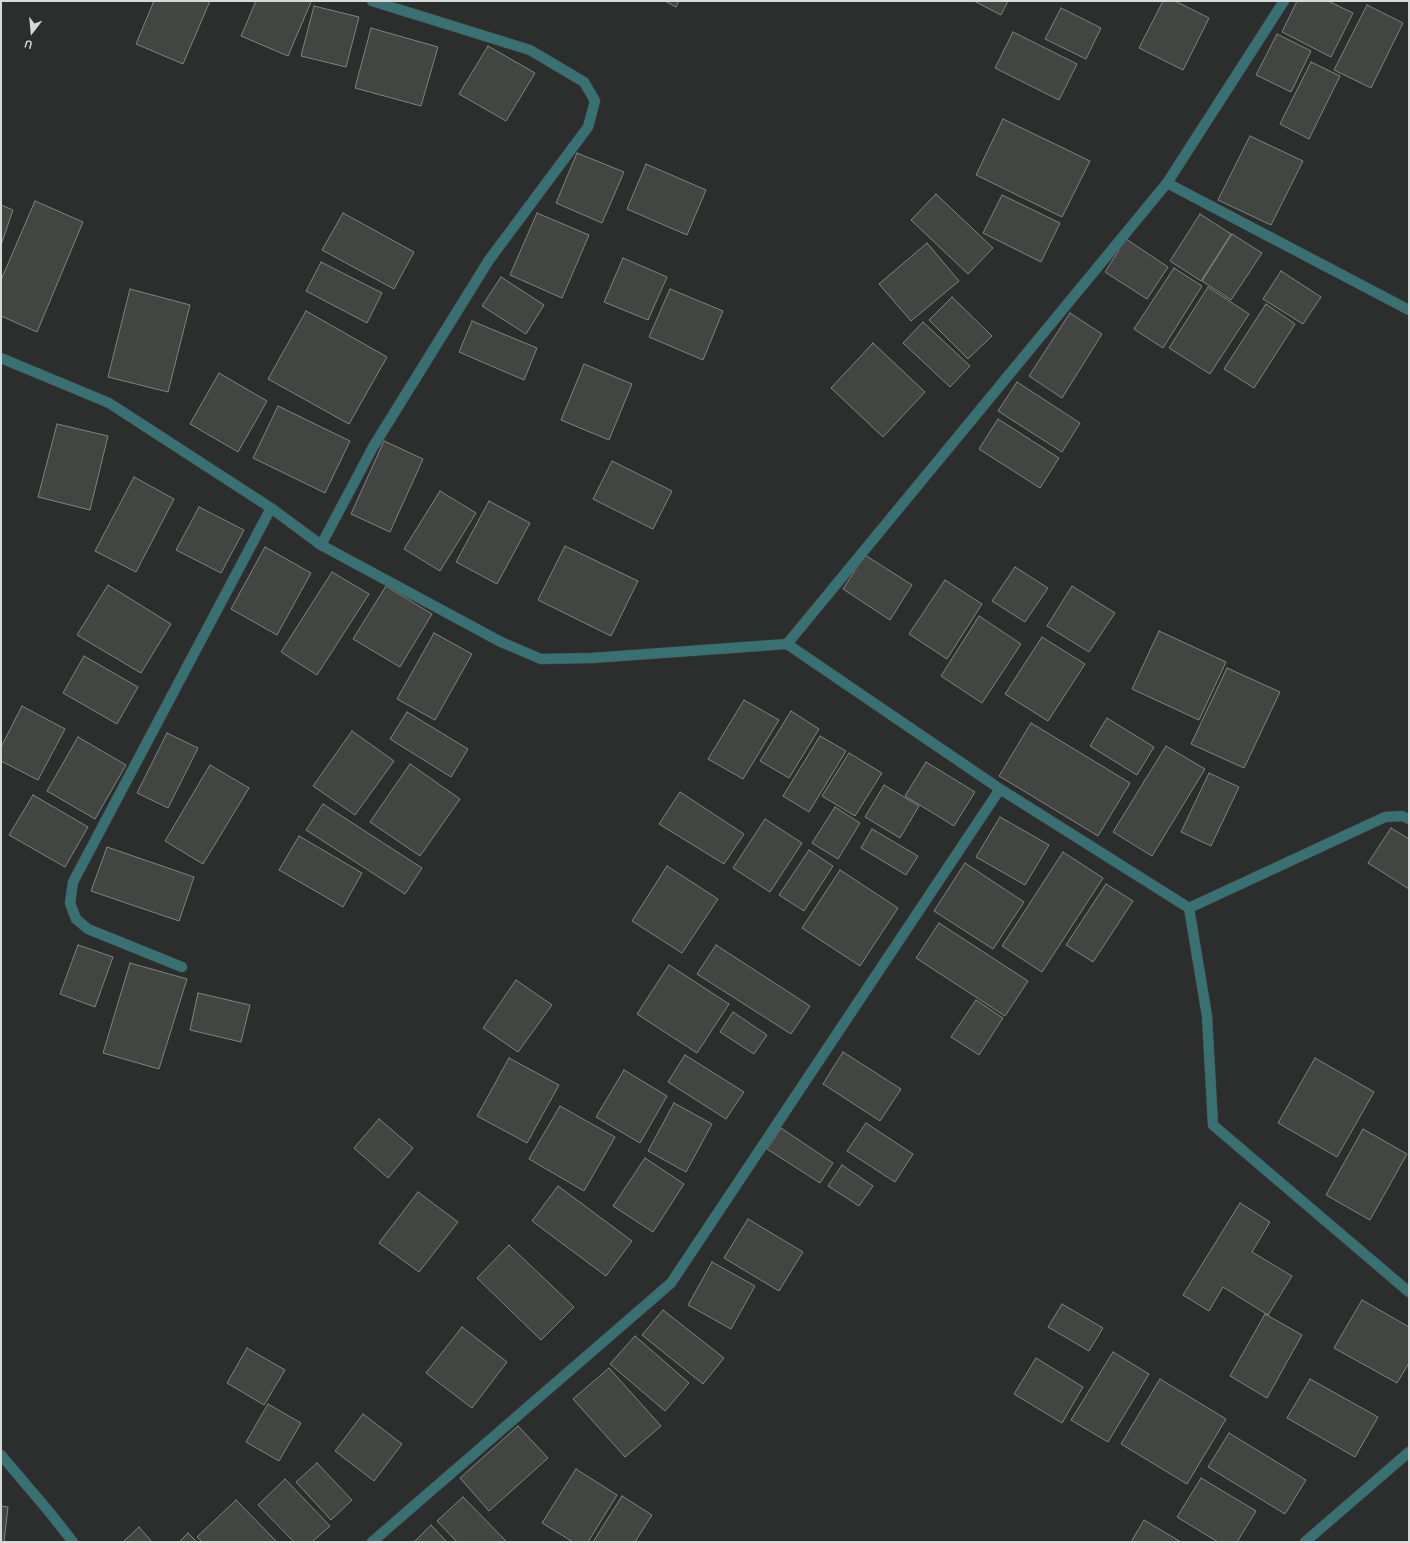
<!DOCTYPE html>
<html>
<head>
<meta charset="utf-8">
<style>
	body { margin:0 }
	#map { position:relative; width:1410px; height:1543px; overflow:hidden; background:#2b2e2d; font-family:Overpass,sans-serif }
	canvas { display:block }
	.frame { position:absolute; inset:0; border:2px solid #d8dad9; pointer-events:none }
	.north { position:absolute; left:12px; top:12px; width:40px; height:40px; -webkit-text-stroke:3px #2b2e2d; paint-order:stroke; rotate:196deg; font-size:11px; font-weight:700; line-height:16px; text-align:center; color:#d8dad9 }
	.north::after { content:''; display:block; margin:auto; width:14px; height:18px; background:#d8dad9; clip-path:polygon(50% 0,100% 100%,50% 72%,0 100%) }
</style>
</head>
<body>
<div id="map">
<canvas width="1410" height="1543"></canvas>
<div class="frame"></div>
<div class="north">U</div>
</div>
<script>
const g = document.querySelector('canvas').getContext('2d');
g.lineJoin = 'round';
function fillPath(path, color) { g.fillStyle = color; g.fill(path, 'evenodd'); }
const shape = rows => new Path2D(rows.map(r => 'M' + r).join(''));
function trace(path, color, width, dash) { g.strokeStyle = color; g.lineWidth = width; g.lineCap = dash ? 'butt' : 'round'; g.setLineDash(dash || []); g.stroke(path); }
const building = shape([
	[154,1,210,1,183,64,136,44,154,1],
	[256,1,308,1,311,2,288,56,241,36,256,1],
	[665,1,679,1,676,7,665,1],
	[974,1,1008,1,1001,15,974,1],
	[1163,1,1175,1,1209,18,1183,70,1139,48,1163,1],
	[1297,1,1328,1,1353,13,1331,57,1282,32,1297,1],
	[1367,5,1403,23,1371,88,1334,70,1367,5],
	[314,6,359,17,346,67,301,56,314,6],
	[1061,8,1101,28,1086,59,1045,39,1061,8],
	[371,28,438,47,421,106,355,88,371,28],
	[1013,32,1077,64,1059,100,995,68,1013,32],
	[1277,34,1311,51,1291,92,1256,75,1277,34],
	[488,46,535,73,506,121,459,94,488,46],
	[1311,62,1340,76,1309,139,1280,124,1311,62],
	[1003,119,1090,161,1062,217,976,175,1003,119],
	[1250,136,1303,161,1271,225,1218,200,1250,136],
	[577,153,624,172,602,223,556,203,577,153],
	[646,164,706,190,687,235,627,209,646,164],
	[936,194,993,248,968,274,911,220,936,194],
	[1002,195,1060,223,1041,262,983,233,1002,195],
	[35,201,83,222,37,332,1,316,1,280,35,201],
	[1,205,13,210,1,245,1,205],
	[343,213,414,252,394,289,322,250,343,213],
	[537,213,589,235,562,298,510,275,537,213],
	[1200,214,1231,234,1201,281,1170,261,1200,214],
	[1232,234,1262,253,1231,300,1202,281,1232,234],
	[1126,239,1168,267,1147,299,1105,272,1126,239],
	[927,243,959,281,911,321,879,284,927,243],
	[623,258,667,277,648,320,604,302,623,258],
	[321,262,382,293,367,323,306,291,321,262],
	[1174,268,1202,286,1163,348,1134,329,1174,268],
	[1281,271,1321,297,1303,324,1263,299,1281,271],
	[501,277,544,305,526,334,482,306,501,277],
	[1208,287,1249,314,1210,374,1169,348,1208,287],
	[130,289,190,305,168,392,108,377,130,289],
	[670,289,723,311,703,360,649,337,670,289],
	[952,297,992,336,968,359,929,320,952,297],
	[1266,304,1295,324,1254,388,1224,369,1266,304],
	[306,311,387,357,349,424,268,379,306,311],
	[1070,313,1102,334,1062,398,1029,376,1070,313],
	[472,321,537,348,524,380,459,352,472,321],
	[923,322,970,366,950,387,903,343,923,322],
	[873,343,925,392,883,437,831,388,873,343],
	[584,364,632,384,609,440,561,420,584,364],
	[219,373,267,401,238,452,190,424,219,373],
	[1017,382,1080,423,1062,452,998,411,1017,382],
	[278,406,350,441,325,493,253,458,278,406],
	[998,419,1059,458,1040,488,979,449,998,419],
	[57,424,108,436,90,510,38,497,57,424],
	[384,441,423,459,390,532,351,514,384,441],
	[612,461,672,491,653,529,593,499,612,461],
	[134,477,174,499,136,572,95,551,134,477],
	[440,491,476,513,440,571,404,549,440,491],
	[489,501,530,523,497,584,456,562,489,501],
	[199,507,244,530,221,573,176,550,199,507],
	[565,546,638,581,611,636,538,600,565,546],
	[265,547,311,573,277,635,231,609,265,547],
	[865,555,912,585,890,620,843,589,865,555],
	[1015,567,1048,588,1025,622,992,601,1015,567],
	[332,572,369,594,317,675,281,652,332,572],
	[945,580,982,604,947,659,909,634,945,580],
	[108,585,171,624,141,673,77,635,108,585],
	[386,586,432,614,400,667,353,639,386,586],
	[1072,586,1115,613,1089,652,1047,626,1072,586],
	[979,616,1021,644,982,703,941,676,979,616],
	[1159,631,1226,662,1199,720,1132,689,1159,631],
	[434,633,472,654,435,720,397,699,434,633],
	[1042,637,1085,664,1048,721,1005,694,1042,637],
	[84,656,138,687,117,724,63,693,84,656],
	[1227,668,1280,692,1244,768,1191,744,1227,668],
	[744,700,779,720,743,779,708,759,744,700],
	[22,706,65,729,38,780,1,761,1,747,22,706],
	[791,711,819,729,789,778,760,761,791,711],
	[407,712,468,749,451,777,390,739,407,712],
	[1107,718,1154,747,1137,775,1090,746,1107,718],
	[1031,723,1130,783,1098,836,999,776,1031,723],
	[352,731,394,761,355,815,313,786,352,731],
	[167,733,198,748,168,808,137,793,167,733],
	[820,736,846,751,809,812,783,796,820,736],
	[78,737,126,765,95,819,47,791,78,737],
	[1166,746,1205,769,1152,856,1113,832,1166,746],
	[849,753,882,773,855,816,822,796,849,753],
	[926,762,975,792,954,826,905,796,926,762],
	[410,764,460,799,420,856,370,822,410,764],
	[210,765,249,788,203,864,165,841,210,765],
	[1209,773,1239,787,1211,846,1181,832,1209,773],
	[884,785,919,806,900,838,865,817,884,785],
	[680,792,744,834,724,864,659,824,680,792],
	[33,795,88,827,65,867,9,835,33,795],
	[323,804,422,868,405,894,306,830,323,804],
	[835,807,860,823,838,859,812,843,835,807],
	[1000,817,1049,845,1025,885,976,857,1000,817],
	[765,819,802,843,770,892,733,868,765,819],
	[1391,828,1409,839,1409,889,1368,863,1391,828],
	[872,829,918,856,906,875,861,848,872,829],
	[299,836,362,873,343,907,279,870,299,836],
	[107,847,194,877,179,921,91,891,107,847],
	[809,850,833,866,804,911,779,895,809,850],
	[1063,852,1103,878,1042,972,1002,946,1063,852],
	[965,863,1024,902,993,949,934,911,965,863],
	[667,866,718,899,682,953,632,921,667,866],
	[840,870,898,908,860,966,802,928,840,870],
	[1106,884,1133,901,1093,962,1066,945,1106,884],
	[939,923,1028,981,1005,1016,916,958,939,923],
	[78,945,113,957,95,1007,60,994,78,945],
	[716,945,810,1006,791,1034,697,974,716,945],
	[130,963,187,979,159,1069,103,1053,130,963],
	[669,965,729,1004,697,1053,637,1014,669,965],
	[516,980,552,1005,518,1052,483,1028,516,980],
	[198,993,250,1005,241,1042,190,1030,198,993],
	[976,1000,1003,1018,979,1055,951,1037,976,1000],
	[733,1012,767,1035,754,1054,720,1032,733,1012],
	[843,1052,901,1089,880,1121,823,1084,843,1052],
	[685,1055,744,1092,726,1119,668,1082,685,1055],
	[509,1058,559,1085,527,1143,477,1116,509,1058],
	[1315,1058,1374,1092,1337,1157,1278,1123,1315,1058],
	[624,1070,667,1096,640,1143,596,1117,624,1070],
	[674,1103,712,1124,686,1172,648,1151,674,1103],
	[560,1106,615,1137,584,1191,529,1159,560,1106],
	[379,1119,413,1148,388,1178,354,1148,379,1119],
	[866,1123,913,1154,895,1182,847,1151,866,1123],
	[781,1128,833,1163,820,1183,767,1149,781,1128],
	[1363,1129,1407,1154,1370,1220,1326,1195,1363,1129],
	[645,1158,684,1184,653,1232,613,1206,645,1158],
	[842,1165,873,1186,859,1206,828,1186,842,1165],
	[558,1186,632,1241,606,1276,532,1221,558,1186],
	[418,1192,458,1222,419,1272,379,1243,418,1192],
	[1240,1203,1270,1222,1252,1252,1292,1276,1268,1315,1223,1287,1209,1311,1183,1295,1240,1203],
	[748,1219,803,1252,779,1291,724,1258,748,1219],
	[509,1245,574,1307,541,1340,477,1278,509,1245],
	[712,1262,755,1286,731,1329,688,1305,712,1262],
	[1362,1300,1409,1327,1409,1363,1397,1383,1334,1348,1362,1300],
	[1062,1304,1103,1328,1089,1351,1048,1327,1062,1304],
	[663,1310,724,1358,703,1384,642,1335,663,1310],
	[1265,1314,1302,1335,1267,1398,1230,1376,1265,1314],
	[462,1327,507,1362,472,1408,426,1373,462,1327],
	[635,1336,689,1383,665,1411,610,1364,635,1336],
	[247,1348,285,1370,264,1405,227,1383,247,1348],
	[1113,1352,1149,1374,1108,1442,1071,1420,1113,1352],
	[1036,1358,1083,1387,1062,1423,1014,1394,1036,1358],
	[609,1368,661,1426,625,1457,573,1399,609,1368],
	[1160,1379,1226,1419,1187,1484,1121,1444,1160,1379],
	[1310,1379,1378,1417,1355,1457,1287,1418,1310,1379],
	[268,1404,301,1423,279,1461,246,1442,268,1404],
	[363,1414,402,1444,374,1481,335,1451,363,1414],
	[518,1426,548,1458,489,1511,460,1478,518,1426],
	[1229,1433,1306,1480,1285,1514,1208,1467,1229,1433],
	[317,1463,352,1500,331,1520,296,1482,317,1463],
	[576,1469,617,1495,588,1542,573,1542,542,1523,576,1469],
	[1201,1478,1256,1511,1237,1542,1218,1542,1177,1517,1201,1478],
	[285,1479,330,1526,312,1542,294,1542,258,1505,285,1479],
	[622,1496,652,1515,635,1542,593,1542,622,1496],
	[463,1497,507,1542,457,1542,437,1521,463,1497],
	[236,1500,277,1542,202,1542,197,1537,236,1500],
	[1,1506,8,1507,4,1542,1,1542,1,1506],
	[1144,1520,1181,1542,1131,1542,1144,1520],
	[431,1525,447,1542,414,1542,431,1525],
	[139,1527,152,1542,123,1542,139,1527],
	[188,1533,197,1542,179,1542,188,1533]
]);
fillPath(building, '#424542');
trace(building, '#818381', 1);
const street = shape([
	[1284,1,1167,183,787,644,1000,789,1189,908,1207,1016,1213,1125,1409,1292],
	[1167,183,1409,310],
	[1,358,109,403,271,508,321,545,501,642,541,659,592,658,787,644],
	[321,545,373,447,489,260,588,127,595,101,584,82,530,50,372,1],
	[1189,908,1385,817,1402,816,1409,819],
	[182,967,88,929,76,919,70,903,73,882,271,508],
	[1,1455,51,1514,73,1542],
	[372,1542,671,1283,1000,789],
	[1305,1542,1409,1452]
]);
trace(street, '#474a49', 11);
trace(street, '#397072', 10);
</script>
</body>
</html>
